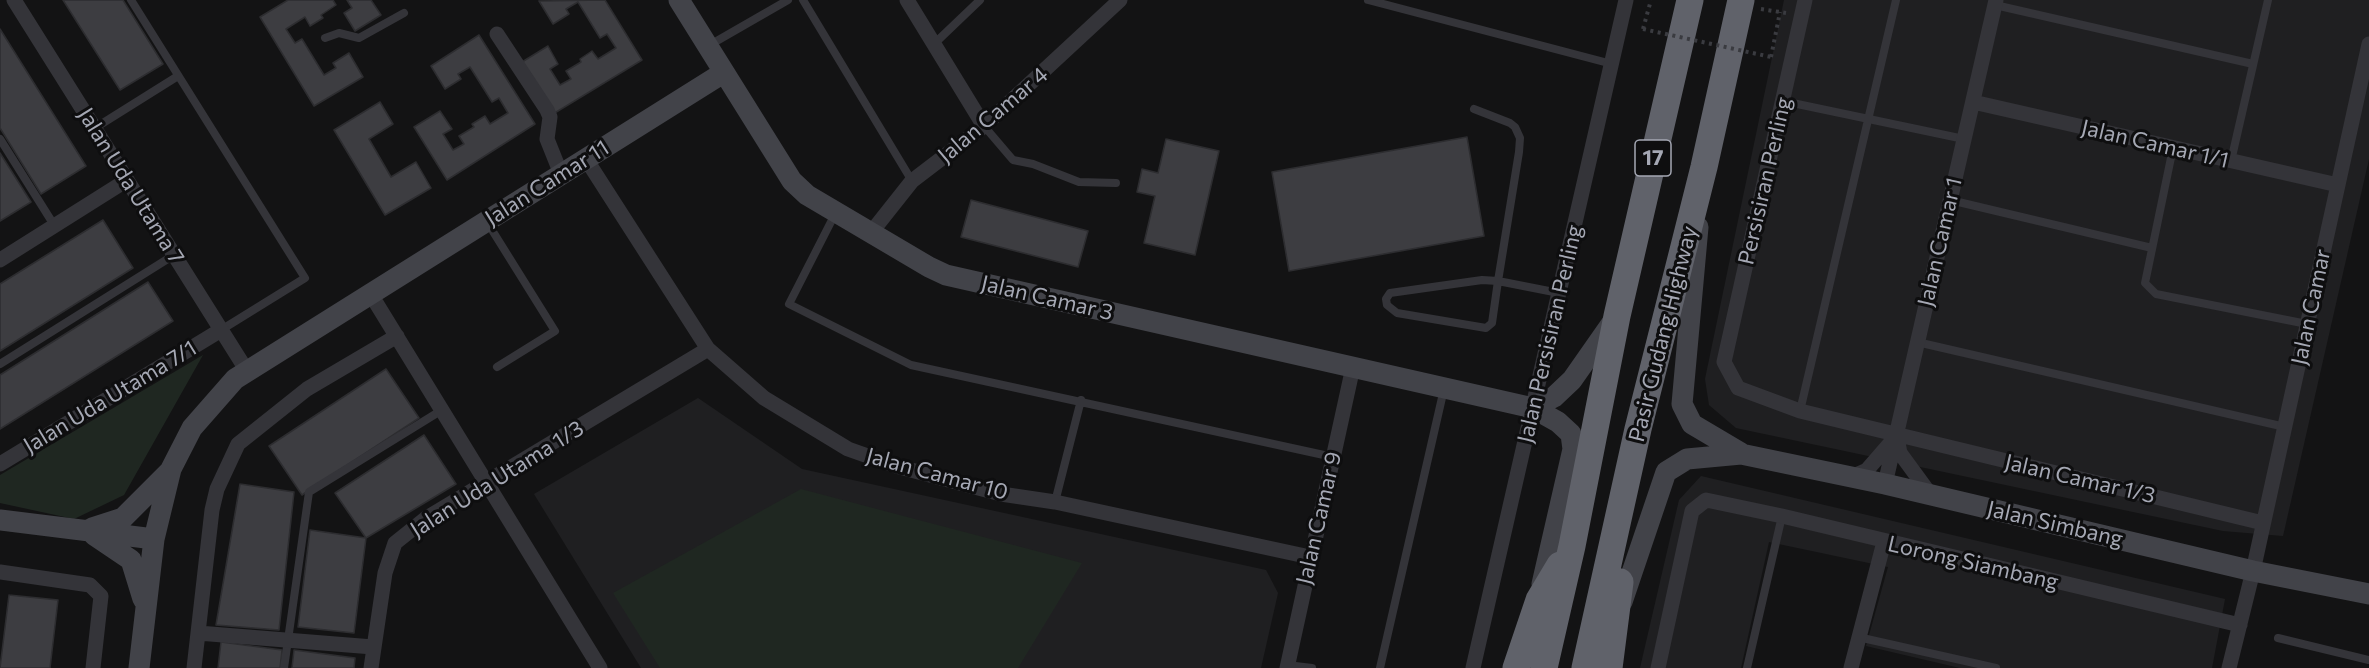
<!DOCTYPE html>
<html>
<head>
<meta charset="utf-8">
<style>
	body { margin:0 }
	canvas { display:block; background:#131314 }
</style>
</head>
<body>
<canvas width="2369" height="668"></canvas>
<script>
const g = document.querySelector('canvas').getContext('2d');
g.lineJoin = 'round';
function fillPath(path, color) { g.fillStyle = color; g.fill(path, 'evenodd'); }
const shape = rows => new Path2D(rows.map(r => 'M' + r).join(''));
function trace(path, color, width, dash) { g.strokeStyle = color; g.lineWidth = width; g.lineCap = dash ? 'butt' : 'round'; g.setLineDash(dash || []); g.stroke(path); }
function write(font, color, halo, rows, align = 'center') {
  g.font = font + ' Commissioner,sans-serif'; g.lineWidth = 6; g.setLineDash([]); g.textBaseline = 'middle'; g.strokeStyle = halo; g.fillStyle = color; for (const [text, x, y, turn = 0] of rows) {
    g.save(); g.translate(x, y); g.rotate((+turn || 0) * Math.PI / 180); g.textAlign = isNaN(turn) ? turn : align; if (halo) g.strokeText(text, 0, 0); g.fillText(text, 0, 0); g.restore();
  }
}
fillPath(shape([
	[1784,0,2369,0,2369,159,2283,536,2223,531,1736,428,1709,405,1705,379],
	[698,398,802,469,1266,570,1278,593,1261,668,641,668,534,494],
	[1701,476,2225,599,2212,668,1960,668,1866,646,1888,567,1769,542,1741,668,1640,668,1679,500]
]), '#1f1f21');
fillPath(shape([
	[203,355,124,495,74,519,0,503,0,475],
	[801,489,1082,563,1018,668,660,668,613,593]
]), '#1f2721');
const building = shape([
	[63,0,123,0,163,64,120,90,63,0],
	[288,0,333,0,336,5,321,15,323,18,310,26,305,17,286,29,295,43,302,39,324,75,336,68,333,63,349,53,363,77,314,106,260,17,288,0],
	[347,0,371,0,381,15,355,31,344,13,352,8,347,0],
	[605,0,642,60,553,114,522,62,548,46,558,64,550,69,560,85,571,79,566,71,581,62,580,59,592,51,598,59,616,48,607,34,600,38,578,2,566,9,569,14,553,24,539,1,605,0],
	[0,29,86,166,41,194,0,128,0,29],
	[479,35,535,124,447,180,414,127,440,111,452,129,443,134,453,150,464,144,459,136,474,127,472,124,485,116,490,124,508,113,499,98,492,102,470,67,458,74,461,79,445,89,431,66,479,35],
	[380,102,393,124,369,139,391,177,416,162,431,188,385,215,334,130,380,102],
	[1467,137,1484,236,1289,271,1272,172,1467,137],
	[1166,139,1219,151,1195,255,1144,243,1155,196,1137,192,1142,169,1158,173,1166,139],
	[0,153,31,202,0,221,0,153],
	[971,200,1088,231,1078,267,961,237,971,200],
	[103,220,133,268,0,351,0,284,103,220],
	[148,282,173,321,0,429,0,375,148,282],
	[386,369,419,418,302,495,269,446,386,369],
	[424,435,456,484,366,538,335,493,424,435],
	[240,484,294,492,279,630,216,625,240,484],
	[310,530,366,538,354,633,298,627,310,530],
	[9,595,58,600,50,668,0,668,9,595],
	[221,642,282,650,280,668,218,668,221,642],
	[294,650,355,658,354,668,292,668,294,650]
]);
fillPath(building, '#3d3d41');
trace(building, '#2d2d30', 1.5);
trace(shape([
	[1761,9,1786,13],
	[1643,29,1651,0],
	[1771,57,1780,12]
]), '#3a3b40', 4, [3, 4.5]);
trace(shape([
	[131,0,305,278,221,330],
	[803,0,912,181],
	[1368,0,1612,64],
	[1995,5,2253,64],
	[325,38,339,33,359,38,404,13],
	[934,44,980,0],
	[708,46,788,0],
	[1783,101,1964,139],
	[1474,109,1510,123,1515,127,1520,138,1519,152,1498,281,1492,323,1486,328,1397,313,1387,305,1386,299,1390,293,1482,280,1498,281,1559,293],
	[984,126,1013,160,1033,164,1079,182,1116,183],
	[95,128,178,76],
	[0,139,54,225],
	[2173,148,2145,283,2156,294,2307,324],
	[2231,161,2268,0],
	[1950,200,2152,248],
	[835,214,789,304,911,365,1333,457],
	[487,222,555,331,497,367],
	[1917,342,2285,427],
	[0,364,174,255],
	[1800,411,1896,0],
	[1055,502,1081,400],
	[1858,637,1996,668],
	[2278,638,2369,660],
	[1287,665,1312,668],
	[284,668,309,492,442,410],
	[1380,668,1444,389],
	[1747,668,1782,516]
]), '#343439', 8);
trace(shape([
	[14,0,247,371],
	[907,0,984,126],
	[1805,0,1724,362,1738,388,1800,411,2263,523],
	[497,34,547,110,550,117,547,139,561,174],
	[1973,102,2338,185],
	[586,159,708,349,764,398,848,449,896,466,1001,494,1055,502,1310,557],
	[870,234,912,181,984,126,1120,0],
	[0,260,127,180],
	[370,293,600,668],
	[1897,438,1900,453,1930,494],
	[0,464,221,330],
	[1851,477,1867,470,1893,440],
	[1885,484,1996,0],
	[0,572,90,585,101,596,93,668],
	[198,633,373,647],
	[194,668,212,510,217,489,238,444,307,389,397,336],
	[371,668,385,573,395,543,425,519,708,349],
	[1287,668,1353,367],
	[1473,668,1626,0],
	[1658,668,1692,511,1706,500,1782,516,2240,625],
	[1851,668,1884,542],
	[2229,668,2253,571,2369,44]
]), '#343439', 15);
trace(shape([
	[679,0,792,181,807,195,929,267,946,275,1533,408,1558,422,1571,434,1573,449,1542,584],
	[1698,227,1682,404,1692,424,1741,453],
	[1533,408,1554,397,1572,380,1614,320],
	[0,520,154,539],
	[92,528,123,518,169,472],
	[94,535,131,560,143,599],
	[1622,602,1666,472,1687,459,1741,454,1885,484,2253,571,2369,594],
	[139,668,154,539,171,469,192,428,235,379,723,73]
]), '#424349', 21);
trace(shape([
	[1516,668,1539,600,1560,565],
	[1544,668,1572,546,1617,316,1690,0],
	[1585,668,1638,429,1704,167,1741,0],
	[1609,668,1620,582]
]), '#60626a', 27);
trace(shape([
	[1643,29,1771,57]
]), '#3a3b40', 4, [3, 4.5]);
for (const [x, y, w] of [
	[1653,158,36]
]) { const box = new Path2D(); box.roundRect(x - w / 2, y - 18, w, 36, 4.5); g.fillStyle = '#0e0e0f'; g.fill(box); trace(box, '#a5a8b4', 1.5); }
write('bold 21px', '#a5a8b4', null, [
	["17",1653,158]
]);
write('22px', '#a5a8b4', '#0e0e0f', [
	["Jalan Camar 4",993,115,-40],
	["Jalan Camar 1/1",2155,144,13],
	["Persisiran Perling",1765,181,-77],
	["Jalan Camar 11",547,183,-32],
	["Jalan Uda Utama 7",131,186,58],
	["Jalan Camar 1",1940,242,-77],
	["Jalan Camar 3",1047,298,13],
	["Jalan Camar",2311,307,-78],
	["Jalan Persisiran Perling",1550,334,-77],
	["Pasir Gudang Highway",1663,334,-76],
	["Jalan Uda Utama 7/1",110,397,-31],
	["Jalan Camar 10",937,474,15],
	["Jalan Uda Utama 1/3",497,479,-32],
	["Jalan Camar 1/3",2080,479,13],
	["Jalan Camar 9",1319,518,-77],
	["Jalan Simbang",2055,524,13],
	["Lorong Siambang",1973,563,13]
]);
</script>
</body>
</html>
